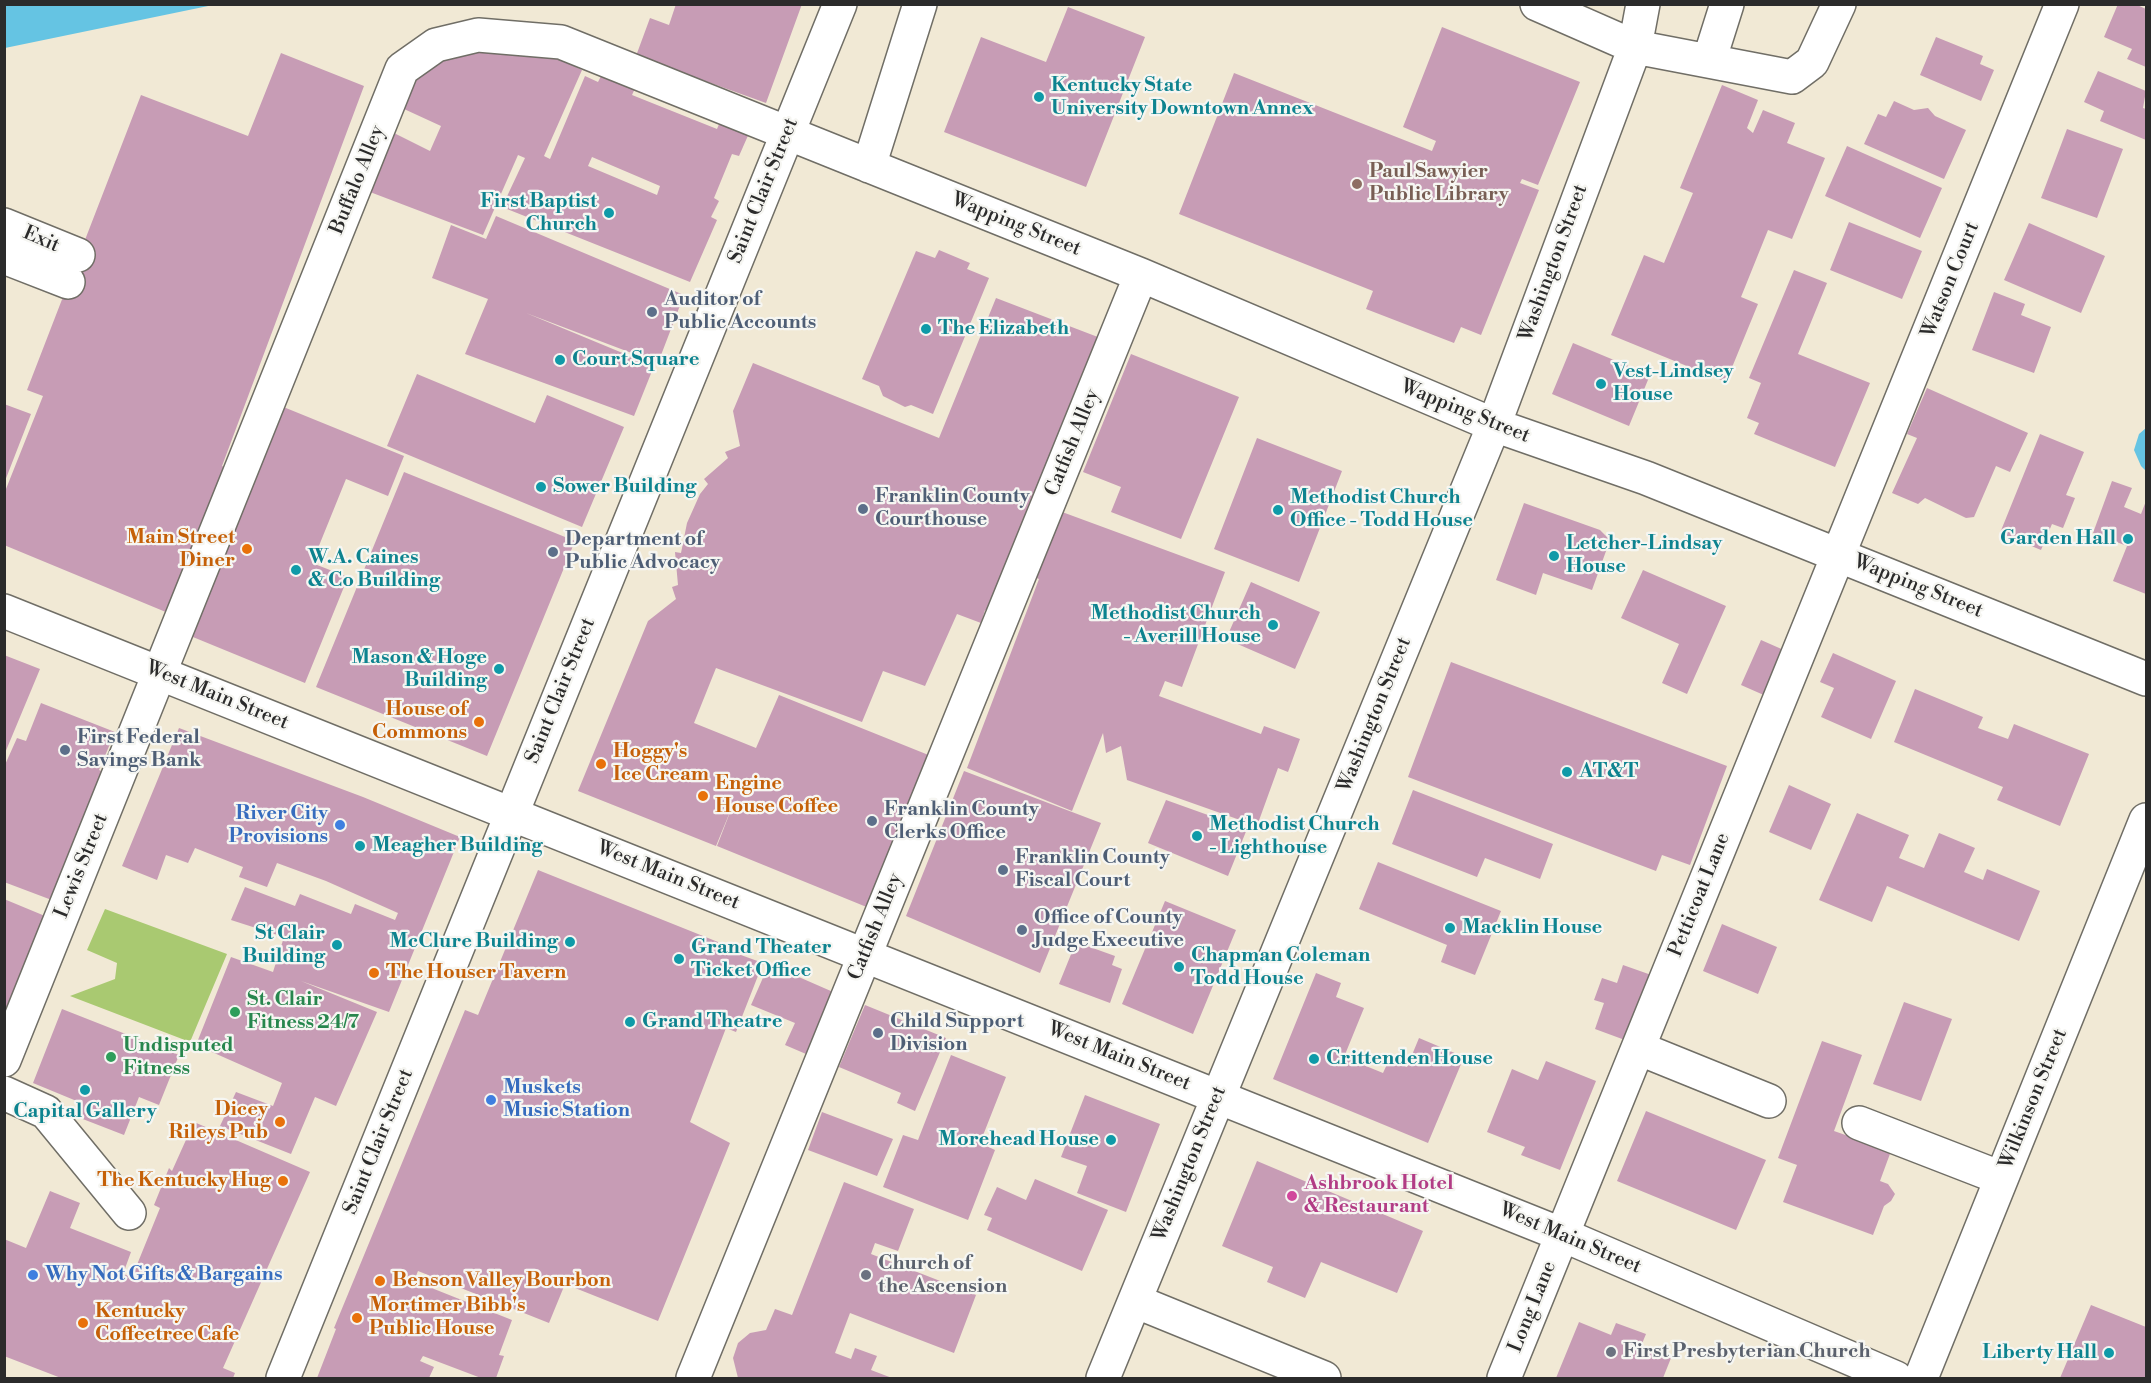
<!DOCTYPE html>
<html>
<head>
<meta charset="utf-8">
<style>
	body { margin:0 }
	#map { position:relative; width:2151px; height:1383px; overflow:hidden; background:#f1e9d5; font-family:"Libre Bodoni",serif }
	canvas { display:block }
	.frame { position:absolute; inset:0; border:6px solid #2b2b2b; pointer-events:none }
</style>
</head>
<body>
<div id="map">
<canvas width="2151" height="1383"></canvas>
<div class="frame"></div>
</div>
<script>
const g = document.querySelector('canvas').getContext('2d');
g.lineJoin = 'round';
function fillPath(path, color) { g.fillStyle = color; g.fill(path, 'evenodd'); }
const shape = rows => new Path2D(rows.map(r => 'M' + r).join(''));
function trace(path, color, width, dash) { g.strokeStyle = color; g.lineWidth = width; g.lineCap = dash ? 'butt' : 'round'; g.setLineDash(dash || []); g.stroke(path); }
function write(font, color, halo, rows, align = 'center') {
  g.font = font + ' "Libre Bodoni",serif'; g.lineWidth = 4.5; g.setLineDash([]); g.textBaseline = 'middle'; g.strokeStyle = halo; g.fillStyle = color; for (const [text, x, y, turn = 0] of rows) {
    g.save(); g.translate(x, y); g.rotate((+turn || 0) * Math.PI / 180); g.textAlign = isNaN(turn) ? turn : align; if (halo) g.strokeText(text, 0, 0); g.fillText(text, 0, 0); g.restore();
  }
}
fillPath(shape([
	[105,909,227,954,190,1042,70,996,115,979,117,963,87,950]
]), '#a9c971');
fillPath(shape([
	[4,5,5,4,213,5,5,48],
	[2146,428,2146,471,2141,466,2134,450,2139,434]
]), '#65c4e3');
fillPath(shape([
	[676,4,802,4,766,103,636,56,650,18,669,25],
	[2118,4,2135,4,2146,9,2146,67,2127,59,2132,49,2104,37],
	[1068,7,1145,37,1086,187,944,132,981,37,1046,62],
	[1442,27,1580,82,1538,185,1522,179,1520,183,1539,190,1481,335,1461,327,1454,343,1366,309,1373,291,1179,214,1234,73,1432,151,1436,141,1403,127],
	[1936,37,1983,56,1980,64,1994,70,1981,101,1920,75],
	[531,44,582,70,544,156,550,159,585,76,598,82,604,70,637,84,632,95,717,129,722,117,750,131,739,156,732,154,714,198,719,201,711,217,717,220,690,282,502,207,525,158,518,155,483,235,370,192,394,133,430,151,441,126,404,109,419,74,438,53],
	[592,157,660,186,657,195,588,166],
	[281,53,364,86,222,466,231,470,173,615,4,545,4,494,43,396,27,390,141,95,248,136],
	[2098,71,2146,91,2143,108,2146,109,2146,140,2100,121,2104,111,2084,102],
	[1722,85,1758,100,1747,128,1753,133,1763,110,1795,123,1787,143,1825,158,1792,239,1768,230,1741,297,1758,304,1726,382,1611,335,1644,255,1664,263,1693,193,1680,188],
	[1894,101,1914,110,1928,108,1935,116,1966,130,1944,179,1864,144,1878,114,1886,117],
	[2067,129,2123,149,2097,218,2041,198],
	[1847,146,1942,188,1920,238,1825,196],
	[496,216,684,295,658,363,526,313,654,366,634,416,465,354,488,299,432,278,451,225,486,239],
	[1849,222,1922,251,1902,299,1830,270],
	[2029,223,2105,256,2081,313,2004,280],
	[939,250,970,263,967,269,989,278,933,414,911,405,905,407,883,396,879,386,862,379,916,251,935,258],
	[1794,270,1827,283,1798,354,1870,383,1835,467,1754,434,1759,423,1747,418,1761,383,1749,378],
	[1994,292,2025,304,2021,315,2051,327,2034,373,1972,350],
	[996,298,1103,339,994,611,985,610,981,623,957,614,925,686,883,671,862,722,716,668,694,723,756,748,779,695,931,756,869,908,717,846,734,802,716,846,578,791,648,621,676,599,672,587,678,585,675,552,681,553,687,523,700,494,708,484,704,479,728,458,725,452,740,446,733,411,753,363,939,438],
	[1573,343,1650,375,1629,426,1552,394],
	[1131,354,1239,397,1181,539,1111,512,1121,487,1083,472],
	[417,374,535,423,547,395,624,427,582,527,387,446],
	[1927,388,2028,433,2010,472,1996,466,1974,517,1966,518,1925,498,1918,504,1892,493,1917,438,1907,434],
	[4,404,31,414,5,481,4,481],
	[281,406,404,456,388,496,346,479,312,563,348,577,305,683,188,635],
	[2040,434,2084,452,2066,495,2075,498,2063,528,2052,524,2041,550,2000,533],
	[1257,438,1342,471,1299,582,1214,549],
	[404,472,575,541,487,756,316,687],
	[2112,481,2132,488,2124,507,2141,514,2146,501,2146,594,2113,581,2127,546,2093,533],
	[1524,503,1600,530,1610,540,1592,590,1543,573,1536,595,1496,580],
	[1054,509,1225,572,1182,687,1165,681,1159,696,1261,734,1264,726,1300,739,1288,772,1278,768,1257,826,1127,780,1121,746,1106,753,1103,733,1072,811,967,768,1039,579,1029,575],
	[1643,570,1726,606,1687,694,1662,683,1679,644,1621,618],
	[1251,582,1320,612,1295,669,1226,639],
	[1761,640,1786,651,1766,696,1741,685],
	[1833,653,1896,681,1871,739,1821,717,1834,688,1820,682],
	[4,655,40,669,5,753,4,753],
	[1451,662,1727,766,1690,865,1662,855,1656,871,1408,777],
	[1915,689,1983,717,1978,728,2008,739,2014,724,2089,754,2060,826,1997,800,2003,787,1894,742],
	[41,703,115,732,99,770,108,774,57,902,4,882,4,767,17,738,26,741],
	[179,728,363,797,460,837,389,1012,301,981,377,1012,336,1106,315,1097,291,1154,220,1126,236,1092,273,1106,282,1083,196,1045,231,957,273,972,284,937,231,920,245,887,295,906,300,894,351,914,355,904,395,920,398,913,326,881,277,863,267,887,239,877,243,867,195,848,188,863,166,855,157,880,122,866],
	[964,771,1101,823,1040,973,906,916],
	[1789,785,1831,804,1811,850,1769,832],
	[1413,790,1553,844,1540,879,1485,858,1477,877,1392,844],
	[1166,800,1247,829,1228,876,1148,843],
	[1857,813,1909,835,1899,858,1924,868,1939,833,1975,848,1964,872,1983,880,1987,869,2040,891,2019,941,1887,886,1872,922,1819,900],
	[1378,862,1501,911,1475,975,1441,962,1447,945,1359,909],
	[538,870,718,942,716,946,763,963,736,1032,726,1028,690,1122,730,1143,658,1321,565,1284,549,1323,418,1271,414,1281,512,1320,499,1355,504,1356,496,1378,481,1378,423,1356,420,1361,434,1367,429,1378,317,1378,336,1329,334,1328,465,1010,478,1015],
	[4,899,45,916,4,1013],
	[1165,901,1236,930,1193,1034,1122,1004],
	[1722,924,1777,947,1758,994,1703,971],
	[1076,942,1115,956,1112,965,1122,969,1110,1003,1059,984],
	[769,964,840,995,813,1057,785,1045,795,1023,751,1005],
	[1623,965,1657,977,1633,1043,1595,1029,1604,1003,1594,1000,1602,978,1617,983],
	[1316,973,1341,983,1336,997,1364,1008,1344,1057,1383,1073,1389,1060,1407,1067,1419,1038,1464,1057,1428,1143,1273,1079],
	[1904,1002,1952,1019,1921,1101,1873,1084],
	[865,1005,946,1038,915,1111,897,1103,901,1093,839,1067],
	[62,1009,179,1055,159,1105,139,1097,124,1135,75,1116,79,1102,33,1083],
	[1822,1041,1862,1055,1834,1131,1891,1151,1880,1181,1888,1184,1895,1194,1891,1201,1884,1206,1873,1235,1783,1202,1797,1165,1778,1158],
	[951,1055,1006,1077,980,1143,995,1150,968,1220,883,1187,903,1135,918,1140],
	[1546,1061,1596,1081,1560,1170,1521,1155,1525,1147,1487,1132,1512,1069,1538,1080],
	[1085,1095,1160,1124,1126,1212,1077,1193,1087,1166,1061,1157],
	[1646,1111,1766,1160,1736,1230,1617,1181],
	[822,1112,893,1139,877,1176,808,1150],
	[194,1122,310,1172,223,1368,235,1373,233,1378,61,1378,4,1356,4,1239,26,1248,50,1191,80,1203,70,1228,131,1252,123,1274,132,1277,160,1208,154,1205,169,1168,172,1171],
	[1257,1161,1423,1231,1397,1293,1321,1262,1305,1298,1267,1282,1273,1267,1222,1246],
	[1035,1179,1108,1210,1082,1271,987,1230,992,1218,984,1215,997,1187,1026,1200],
	[844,1182,914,1209,898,1251,875,1243,871,1254,976,1295,954,1353,850,1313,835,1353,851,1359,855,1348,877,1356,871,1370,892,1378,738,1378,733,1358,738,1343,750,1333,766,1330,775,1309,792,1315],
	[2091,1305,2146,1327,2146,1378,2060,1378],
	[1579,1322,1611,1335,1616,1323,1646,1334,1641,1346,1671,1358,1663,1378,1556,1378]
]), '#c79cb5');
const minor = shape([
	[1537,4,1635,47,1792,77,1812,62,1839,4],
	[1709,61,1727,4],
	[869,166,920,4],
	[4,225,78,255],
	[4,257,68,282],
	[1638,1048,1769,1101],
	[4,1060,402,69,436,45,478,35,561,42,1141,275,1494,425,1646,478,2146,679],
	[4,1093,46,1112,129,1213],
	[1859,1123,2001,1178],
	[1135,1301,1324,1378],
	[283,1378,840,4],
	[693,1378,1141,275],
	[1103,1378,1494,425,1635,47,1643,4],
	[1504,1378,2062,4],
	[1921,1378,2146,820]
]);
const major = shape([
	[4,611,1563,1235,1896,1378]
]);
trace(minor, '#706e66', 36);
trace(major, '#706e66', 36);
trace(minor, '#fff', 33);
trace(major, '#fff', 33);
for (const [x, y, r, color] of [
	[1039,97,6,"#0f9aa8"],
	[1357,184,6,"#8d6e63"],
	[609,213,6,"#0f9aa8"],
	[652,312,6,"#5c6f8a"],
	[926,329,6,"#0f9aa8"],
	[560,360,6,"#0f9aa8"],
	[1601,384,6,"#0f9aa8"],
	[541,487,6,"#0f9aa8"],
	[863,509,6,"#5c6f8a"],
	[1278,510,6,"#0f9aa8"],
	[2128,539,6,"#0f9aa8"],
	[247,549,6,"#e8710a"],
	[553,552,6,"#5c6f8a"],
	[1554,556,6,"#0f9aa8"],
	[296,570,6,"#0f9aa8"],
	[1273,625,6,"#0f9aa8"],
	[499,669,6,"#0f9aa8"],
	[479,722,6,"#e8710a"],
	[65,750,6,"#5c6f8a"],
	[601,764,6,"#e8710a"],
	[1567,772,6,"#0f9aa8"],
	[703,796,6,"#e8710a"],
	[872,821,6,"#5c6f8a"],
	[340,825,6,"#3f7fe0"],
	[1197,836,6,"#0f9aa8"],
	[360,846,6,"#0f9aa8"],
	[1003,870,6,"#5c6f8a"],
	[1450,928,6,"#0f9aa8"],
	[1022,930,6,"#5c6f8a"],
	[570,942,6,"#0f9aa8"],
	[337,945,6,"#0f9aa8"],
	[679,959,6,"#0f9aa8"],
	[1179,967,6,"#0f9aa8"],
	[374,973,6,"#e8710a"],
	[235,1012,6,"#2e9e5b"],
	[630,1022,6,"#0f9aa8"],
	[878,1033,6,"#5c6f8a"],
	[111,1057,6,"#2e9e5b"],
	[1314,1059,6,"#0f9aa8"],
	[85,1090,6,"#0f9aa8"],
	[491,1100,6,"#3f7fe0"],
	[280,1122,6,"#e8710a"],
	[1111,1140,6,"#0f9aa8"],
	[283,1181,6,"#e8710a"],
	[1292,1196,6,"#d1479c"],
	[33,1275,6,"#3f7fe0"],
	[866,1275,6,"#6b7280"],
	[380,1281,6,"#e8710a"],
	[357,1318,6,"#e8710a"],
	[83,1323,6,"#e8710a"],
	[1611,1352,6,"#6b7280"],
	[2109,1353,6,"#0f9aa8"]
]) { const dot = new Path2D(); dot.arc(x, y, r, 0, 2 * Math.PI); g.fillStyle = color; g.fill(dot); trace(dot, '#f6f6f2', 2); }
write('bold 20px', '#0d838f', '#f6f6f2', [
	["Kentucky State",1051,86],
	["University Downtown Annex",1051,109],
	["First Baptist",597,202,"right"],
	["Church",597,225,"right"],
	["The Elizabeth",938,329],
	["Court Square",572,360],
	["Vest-Lindsey",1613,372],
	["House",1613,395],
	["Sower Building",553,487],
	["Methodist Church",1290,498],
	["Office - Todd House",1290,521],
	["Garden Hall",2116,539,"right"],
	["Letcher-Lindsay",1566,544],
	["House",1566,567],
	["W.A. Caines",308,558],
	["& Co Building",308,581],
	["Methodist Church",1261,614,"right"],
	["- Averill House",1261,637,"right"],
	["Mason & Hoge",487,658,"right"],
	["Building",487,681,"right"],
	["AT&T",1579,772],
	["Methodist Church",1209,825],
	["- Lighthouse",1209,848],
	["Meagher Building",372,846],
	["Macklin House",1462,928],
	["St Clair",325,934,"right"],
	["Building",325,957,"right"],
	["McClure Building",558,942,"right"],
	["Grand Theater",691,948],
	["Ticket Office",691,971],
	["Chapman Coleman",1191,956],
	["Todd House",1191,979],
	["Grand Theatre",642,1022],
	["Crittenden House",1326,1059],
	["Capital Gallery",85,1112,"center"],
	["Morehead House",1099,1140,"right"],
	["Liberty Hall",2097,1353,"right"]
], 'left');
write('bold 20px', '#785e54', '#f6f6f2', [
	["Paul Sawyier",1369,172],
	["Public Library",1369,195]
], 'left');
write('20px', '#2b2b2b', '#f6f6f2', [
	["Buffalo Alley",358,180,-68],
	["Saint Clair Street",764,191,-68],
	["Wapping Street",1016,225,22],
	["Exit",41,240,23],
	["Washington Street",1554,263,-70],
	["Watson Court",1951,280,-68],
	["Wapping Street",1465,412,22],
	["Catfish Alley",1073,443,-68],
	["Wapping Street",1918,587,22],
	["Saint Clair Street",561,691,-68],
	["West Main Street",217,696,22],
	["Washington Street",1375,715,-68],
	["Lewis Street",82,866,-68],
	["West Main Street",668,876,22],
	["Petticoat Lane",1700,895,-68],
	["Catfish Alley",876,927,-68],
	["West Main Street",1119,1057,22],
	["Wilkinson Street",2034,1099,-68],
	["Saint Clair Street",379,1142,-68],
	["Washington Street",1190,1164,-68],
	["West Main Street",1570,1239,23],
	["Long Lane",1533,1307,-68]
]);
write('bold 20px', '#4e5e75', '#f6f6f2', [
	["Auditor of",664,300],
	["Public Accounts",664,323],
	["Franklin County",875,497],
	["Courthouse",875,520],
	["Department of",565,540],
	["Public Advocacy",565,563],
	["First Federal",77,738],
	["Savings Bank",77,761],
	["Franklin County",884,810],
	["Clerks Office",884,833],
	["Franklin County",1015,858],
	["Fiscal Court",1015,881],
	["Office of County",1034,918],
	["Judge Executive",1034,941],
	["Child Support",890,1022],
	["Division",890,1045]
], 'left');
write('bold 20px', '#c56008', '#f6f6f2', [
	["Main Street",235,538,"right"],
	["Diner",235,561,"right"],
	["House of",467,710,"right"],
	["Commons",467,733,"right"],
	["Hoggy's",613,752],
	["Ice Cream",613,775],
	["Engine",715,784],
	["House Coffee",715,807],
	["The Houser Tavern",386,973],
	["Dicey",268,1110,"right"],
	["Rileys Pub",268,1133,"right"],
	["The Kentucky Hug",271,1181,"right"],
	["Benson Valley Bourbon",392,1281],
	["Mortimer Bibb's",369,1306],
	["Public House",369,1329],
	["Kentucky",95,1312],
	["Coffeetree Cafe",95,1335]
], 'left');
write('bold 20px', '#366cbe', '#f6f6f2', [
	["River City",328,814,"right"],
	["Provisions",328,837,"right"],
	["Muskets",503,1088],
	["Music Station",503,1111],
	["Why Not Gifts & Bargains",45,1275]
], 'left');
write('bold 20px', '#27864d', '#f6f6f2', [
	["St. Clair",247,1000],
	["Fitness 24/7",247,1023],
	["Undisputed",123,1046],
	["Fitness",123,1069]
], 'left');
write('bold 20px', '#b23c85', '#f6f6f2', [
	["Ashbrook Hotel",1304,1184],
	["& Restaurant",1304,1207]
], 'left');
write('bold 20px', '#5b616d', '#f6f6f2', [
	["Church of",878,1264],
	["the Ascension",878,1287],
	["First Presbyterian Church",1623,1352]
], 'left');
</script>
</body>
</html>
